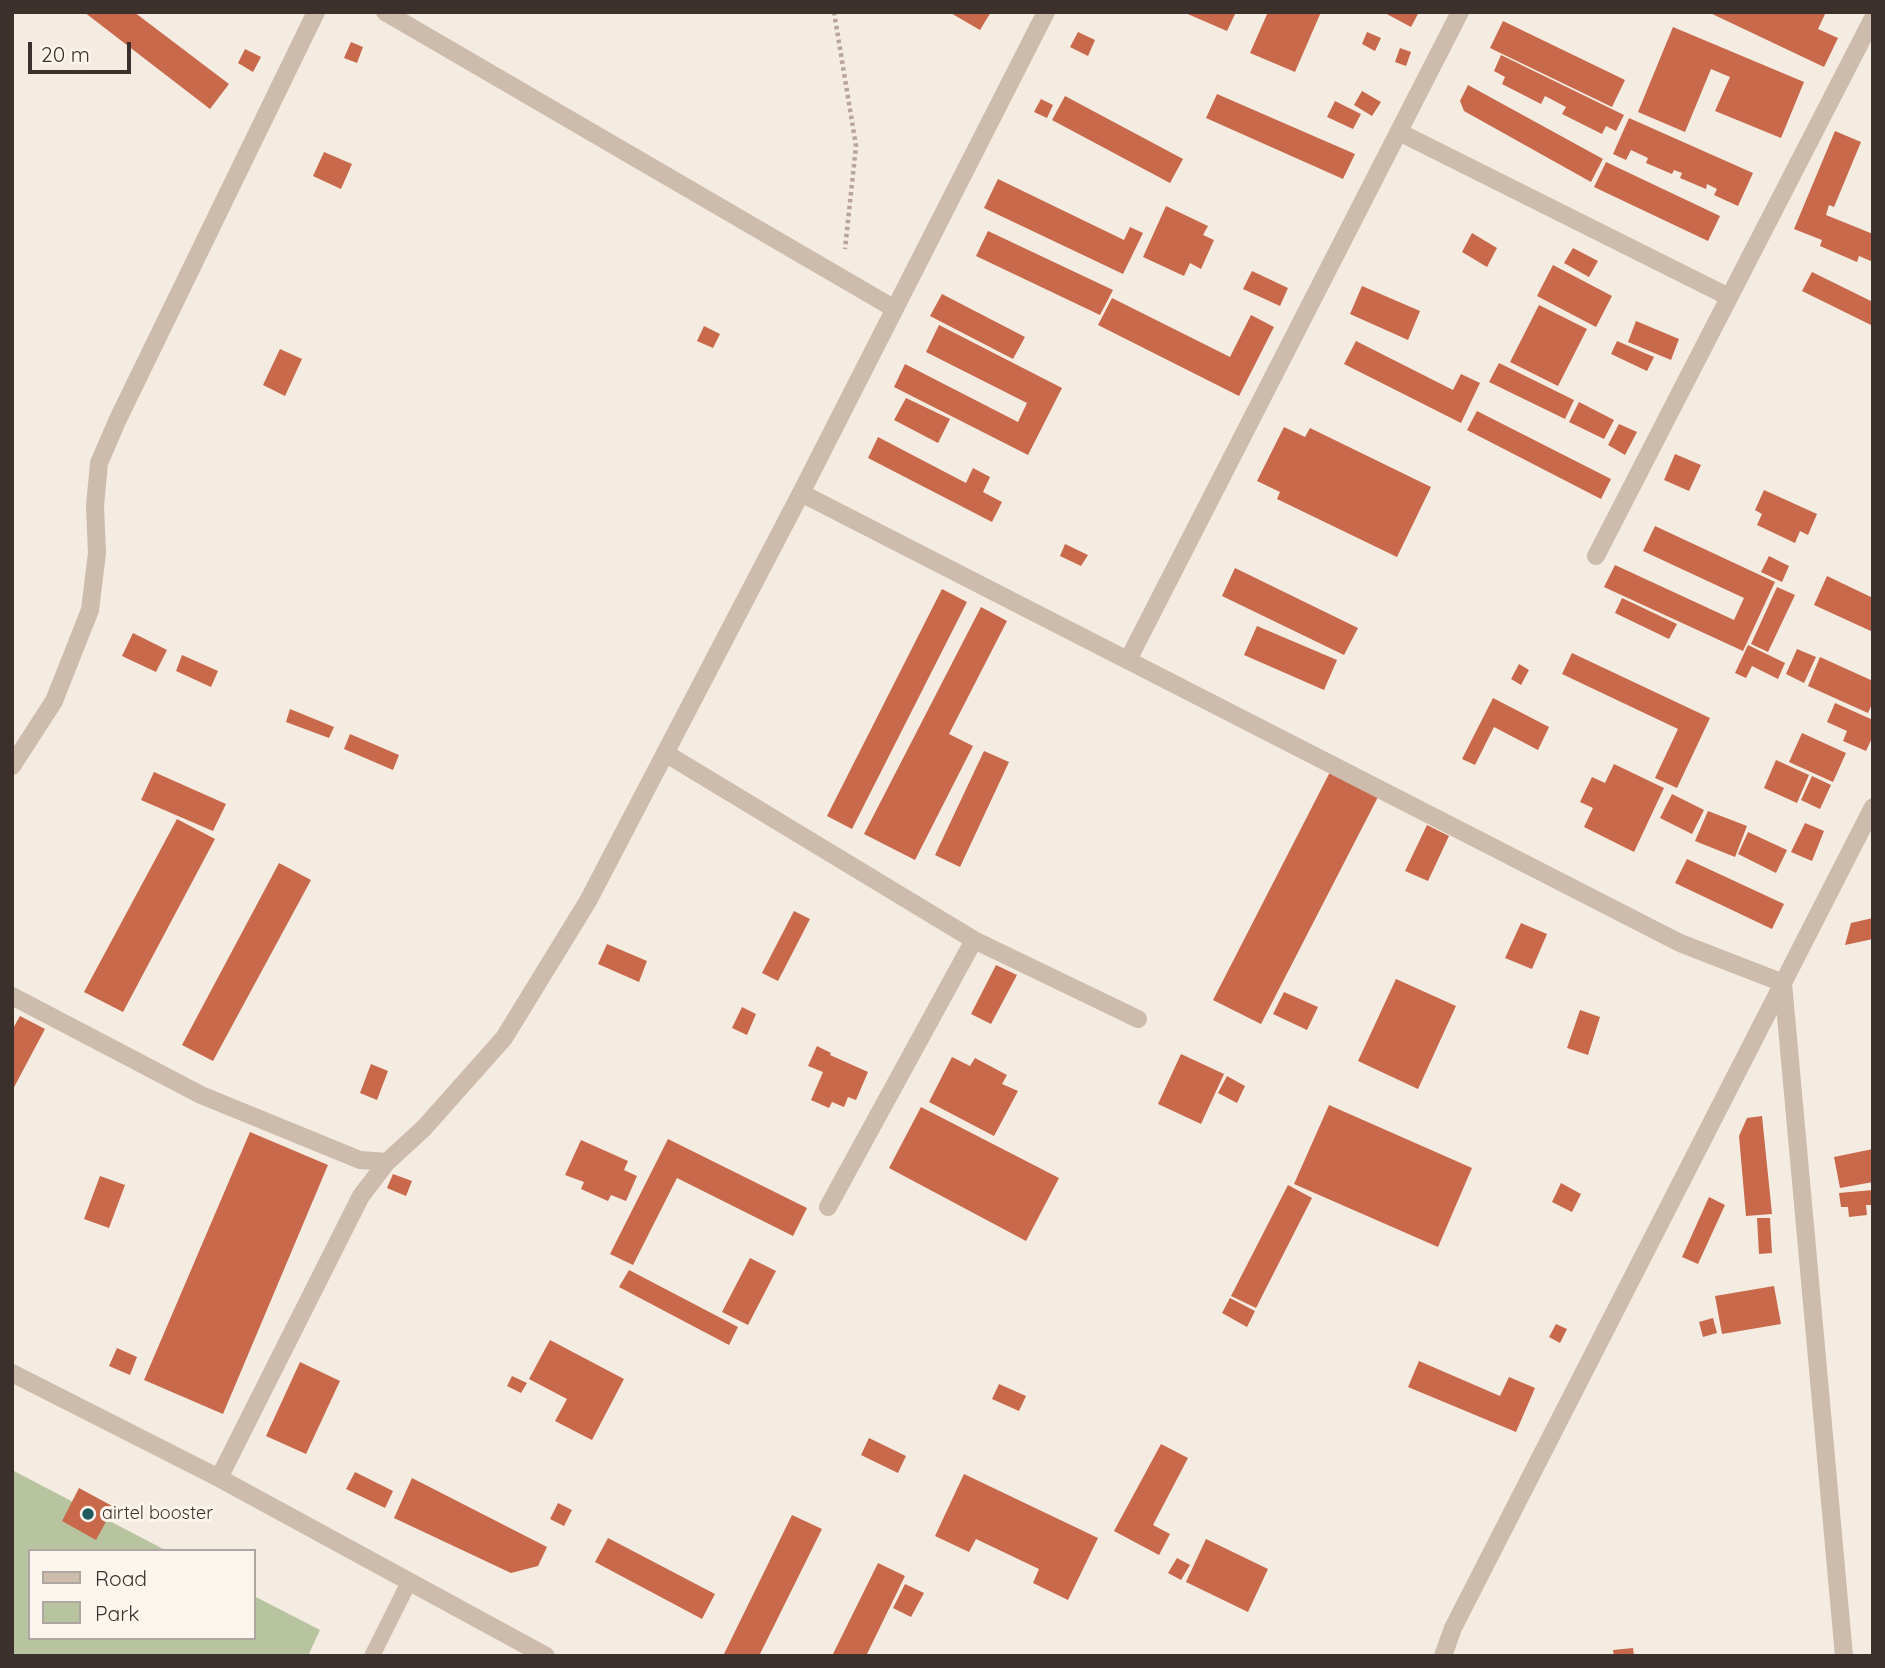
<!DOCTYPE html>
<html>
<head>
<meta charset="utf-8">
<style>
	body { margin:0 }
	#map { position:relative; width:1885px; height:1668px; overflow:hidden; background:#f4ebe1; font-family:Quicksand,sans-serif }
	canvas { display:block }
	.frame { position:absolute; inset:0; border:14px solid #3b302b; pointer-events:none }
	.legend { position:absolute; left:28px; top:1549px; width:228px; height:91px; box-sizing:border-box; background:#fbf5ee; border:2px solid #aea6a0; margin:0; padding:9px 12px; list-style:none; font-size:21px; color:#3b302b }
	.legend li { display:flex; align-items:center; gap:14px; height:35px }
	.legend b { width:35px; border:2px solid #aea6a0 }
	.scale { position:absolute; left:28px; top:42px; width:103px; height:32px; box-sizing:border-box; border:4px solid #3b302b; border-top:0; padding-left:9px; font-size:21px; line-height:24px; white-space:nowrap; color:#3b302b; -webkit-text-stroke:5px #fbf5ee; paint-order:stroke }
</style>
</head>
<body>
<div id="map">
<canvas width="1885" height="1668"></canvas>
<div class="frame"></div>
<ul class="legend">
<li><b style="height:9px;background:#cdbbac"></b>Road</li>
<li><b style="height:19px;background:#b8c4a0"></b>Park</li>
</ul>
<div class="scale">20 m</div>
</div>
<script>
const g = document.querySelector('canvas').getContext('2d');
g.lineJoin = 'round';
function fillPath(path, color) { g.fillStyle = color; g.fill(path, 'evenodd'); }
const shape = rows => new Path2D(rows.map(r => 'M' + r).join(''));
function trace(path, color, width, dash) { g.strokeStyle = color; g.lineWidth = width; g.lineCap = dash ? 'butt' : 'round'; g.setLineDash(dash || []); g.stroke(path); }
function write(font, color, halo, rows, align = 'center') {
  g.font = font + ' Quicksand,sans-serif'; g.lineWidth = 6; g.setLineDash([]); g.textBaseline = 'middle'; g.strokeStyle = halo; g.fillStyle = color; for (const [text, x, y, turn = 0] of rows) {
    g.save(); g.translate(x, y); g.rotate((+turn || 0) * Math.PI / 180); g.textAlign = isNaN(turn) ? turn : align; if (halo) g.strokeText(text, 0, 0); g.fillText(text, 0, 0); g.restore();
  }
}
fillPath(shape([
	[12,1470,167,1551,30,1551,30,1638,254,1638,254,1596,320,1630,308,1656,12,1656]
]), '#b8c4a0');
fillPath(shape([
	[84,12,134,12,229,84,210,109],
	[949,12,991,12,980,30],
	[1183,12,1236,12,1227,31],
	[1268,12,1321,12,1295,72,1250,53],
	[1383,12,1419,12,1411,27],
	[1708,12,1826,12,1818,29,1838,38,1824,67],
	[1503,21,1625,80,1612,107,1490,48],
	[1673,27,1804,82,1781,138,1715,111,1730,77,1711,69,1685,132,1638,112],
	[1078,32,1095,40,1088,56,1070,47],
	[1367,32,1381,38,1375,51,1362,44],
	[351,42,363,47,357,63,344,58],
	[1400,48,1411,52,1406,66,1395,62],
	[245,49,261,57,253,72,238,63],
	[1501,55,1624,115,1616,131,1606,126,1602,134,1562,114,1566,107,1545,96,1541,104,1502,84,1505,77,1494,71],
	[1468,85,1603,159,1591,182,1464,111,1460,101],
	[1362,91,1381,102,1372,116,1354,105],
	[1217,94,1355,154,1343,179,1206,118],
	[1065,96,1183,159,1170,183,1052,120],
	[1041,99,1053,105,1047,118,1034,112],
	[1335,101,1361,114,1353,129,1327,117],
	[1629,118,1753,173,1738,206,1714,195,1717,189,1707,184,1706,189,1680,178,1682,173,1674,170,1672,174,1646,163,1648,158,1631,150,1626,160,1613,154],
	[1835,131,1861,142,1834,207,1829,205,1826,215,1873,234,1873,262,1859,256,1857,262,1820,246,1822,240,1794,229],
	[324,152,352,164,341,189,313,176],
	[1606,162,1720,216,1708,241,1594,187],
	[998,179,1124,240,1130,227,1143,233,1123,274,984,208],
	[1166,206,1208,226,1203,235,1214,240,1201,269,1190,263,1184,276,1143,257],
	[988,231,1113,290,1100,315,976,256],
	[1472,233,1497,248,1487,267,1462,252],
	[1573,248,1598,261,1589,277,1564,263],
	[1553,265,1612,296,1596,327,1537,296],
	[1252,271,1288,288,1280,306,1243,289],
	[1812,272,1873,302,1873,326,1802,291],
	[1362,286,1420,311,1408,340,1350,314],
	[942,294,1025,337,1013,359,930,316],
	[1112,298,1230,357,1251,315,1274,327,1239,396,1098,325],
	[1539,305,1587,329,1558,386,1510,362],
	[1636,321,1679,339,1671,360,1628,342],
	[939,325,1062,388,1028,455,894,387,905,364,1018,422,1027,403,926,352],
	[704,326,720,334,713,348,697,341],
	[1356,341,1453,390,1461,374,1480,383,1461,423,1344,364],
	[1617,341,1654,357,1647,371,1611,354],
	[280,349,302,359,285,396,263,385],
	[1499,363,1574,400,1565,419,1489,382],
	[906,398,950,419,938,443,894,420],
	[1579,402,1614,420,1604,439,1569,422],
	[1477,411,1611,479,1601,499,1467,430],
	[1619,424,1637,432,1625,455,1608,445],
	[1284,427,1305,437,1310,428,1431,487,1397,557,1277,499,1280,492,1257,481],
	[878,437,966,483,973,468,990,477,983,492,1002,502,992,522,868,458],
	[1675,454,1701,465,1689,491,1664,480],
	[1764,490,1817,514,1808,535,1800,531,1795,543,1757,525,1762,514,1755,510],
	[1655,526,1775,582,1743,651,1604,587,1615,565,1734,620,1744,598,1643,551],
	[1065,544,1088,555,1081,566,1060,556],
	[1769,556,1789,566,1782,582,1761,572],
	[1235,568,1358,628,1344,655,1222,596],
	[1827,576,1873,598,1873,632,1814,605],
	[1777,587,1795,595,1768,652,1751,644],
	[942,589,967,602,852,829,827,816],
	[1622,598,1677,624,1669,639,1615,613],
	[981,607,1007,621,949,734,973,746,915,860,864,834],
	[1257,626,1337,660,1324,690,1244,655],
	[133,633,167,650,156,672,122,656],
	[1748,645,1785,663,1778,679,1752,666,1746,678,1735,673],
	[1797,649,1816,657,1804,683,1786,674],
	[1572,653,1710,718,1677,788,1655,778,1678,729,1562,674],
	[182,655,218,671,211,687,176,671],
	[1820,657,1873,681,1873,702,1868,713,1808,686],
	[1519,664,1529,670,1521,685,1511,679],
	[1493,698,1549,727,1538,750,1494,727,1475,765,1462,759],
	[1835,703,1873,720,1873,736,1866,751,1843,741,1847,731,1827,722],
	[290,709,334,727,329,738,286,722],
	[1802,733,1846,753,1833,782,1789,762],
	[350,734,399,755,393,770,344,749],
	[984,751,1009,762,960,867,935,855],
	[1776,760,1809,775,1797,803,1764,788],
	[1614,764,1664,788,1634,852,1584,827,1593,808,1580,802,1592,777,1605,783],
	[154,772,226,804,213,831,141,800],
	[1330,772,1378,797,1261,1024,1213,1000],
	[1812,776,1831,785,1820,809,1801,800],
	[1672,794,1704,810,1692,834,1660,818],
	[1708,811,1747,826,1735,857,1695,841],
	[177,819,215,839,123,1012,84,992],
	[1805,823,1824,831,1812,861,1791,852],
	[1427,825,1449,836,1428,881,1405,871],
	[1748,832,1787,850,1776,873,1738,854],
	[1687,859,1784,904,1772,929,1675,883],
	[279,863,311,880,213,1061,182,1045],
	[794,911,810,919,778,981,762,973],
	[1873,918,1873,939,1845,945,1851,923],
	[1521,923,1547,934,1532,969,1505,958],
	[607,944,647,961,639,982,598,964],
	[996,965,1017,975,991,1024,971,1014],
	[1396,979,1456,1006,1418,1089,1358,1061],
	[1284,992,1318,1007,1307,1030,1273,1014],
	[742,1007,756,1014,747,1035,732,1028],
	[1580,1010,1600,1017,1588,1055,1567,1048],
	[20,1016,45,1029,12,1091,12,1030],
	[817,1046,831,1053,830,1055,868,1072,856,1100,848,1097,844,1107,832,1102,829,1108,811,1100,823,1072,808,1066],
	[1181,1054,1224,1074,1201,1124,1158,1104],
	[952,1057,970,1066,975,1058,1007,1075,1002,1084,1018,1091,994,1136,929,1102],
	[371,1064,388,1071,377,1100,360,1093],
	[1227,1076,1245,1086,1237,1103,1218,1093],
	[1329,1105,1472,1168,1438,1247,1294,1184],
	[921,1107,1059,1178,1026,1241,889,1168],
	[1762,1116,1772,1214,1746,1216,1739,1136,1747,1118],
	[250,1132,328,1165,223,1414,144,1380],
	[668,1139,807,1208,793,1236,677,1178,633,1265,610,1254],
	[581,1140,628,1161,624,1170,637,1176,626,1201,611,1195,608,1201,581,1189,584,1182,565,1175],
	[1873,1149,1873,1182,1840,1188,1834,1157],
	[393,1174,412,1181,406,1196,387,1188],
	[100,1176,125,1185,109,1228,84,1219],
	[1561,1183,1581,1194,1572,1212,1552,1202],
	[1288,1185,1312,1198,1256,1308,1231,1296],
	[1873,1190,1873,1205,1866,1205,1867,1215,1849,1217,1848,1207,1841,1207,1839,1193],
	[1709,1197,1725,1205,1698,1264,1682,1257],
	[1757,1218,1770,1218,1772,1253,1759,1254],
	[750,1258,776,1271,748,1325,722,1312],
	[629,1270,738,1327,729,1345,619,1287],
	[1774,1286,1781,1324,1722,1334,1715,1296],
	[1230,1298,1255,1311,1247,1327,1222,1313],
	[1713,1318,1717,1333,1703,1337,1699,1322],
	[1556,1324,1567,1329,1560,1343,1549,1337],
	[550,1340,624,1379,592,1440,555,1421,567,1399,529,1379],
	[117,1348,137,1357,130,1375,109,1366],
	[1419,1361,1500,1396,1509,1377,1535,1388,1516,1432,1408,1387],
	[300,1362,340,1381,306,1454,266,1436],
	[512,1376,527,1383,521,1393,507,1386],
	[999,1384,1026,1396,1019,1411,992,1399],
	[869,1438,906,1456,898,1473,861,1455],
	[1161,1444,1188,1458,1153,1525,1170,1534,1159,1555,1114,1531],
	[355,1472,393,1491,385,1508,346,1489],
	[964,1474,1098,1538,1068,1600,1033,1583,1039,1569,976,1539,969,1552,935,1536],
	[412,1478,547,1547,538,1566,511,1573,394,1518],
	[79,1488,114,1507,96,1540,62,1521],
	[558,1503,572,1510,564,1526,550,1519],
	[792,1515,822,1529,759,1656,723,1656],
	[608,1538,715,1594,702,1619,595,1562],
	[1206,1539,1268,1569,1248,1612,1186,1582],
	[1177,1558,1190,1565,1181,1580,1168,1573],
	[878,1563,905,1576,866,1656,832,1656],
	[905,1584,924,1593,911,1617,893,1608],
	[1633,1648,1634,1656,1614,1656,1613,1650]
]), '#c8694b');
trace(shape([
	[834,12,856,146,845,249]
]), '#b9a596', 4.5, [3.5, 3.5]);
trace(shape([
	[372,1656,409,1582]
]), '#cdbbac', 16);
trace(shape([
	[385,12,895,309],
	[1399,132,1729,297],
	[801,493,1680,943,1783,983,1844,1656],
	[1596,556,1873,18],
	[1128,660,1460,12],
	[665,753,974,940,1138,1019],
	[12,766,54,701,90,610,97,553,95,506,99,463,118,419,316,12],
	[12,996,201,1095,360,1160,387,1162],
	[828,1207,974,940],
	[12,1373,219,1478,546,1656],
	[219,1478,361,1196,387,1162,424,1128,504,1038,588,901,801,493,1046,12],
	[1443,1656,1453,1628,1873,807]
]), '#cdbbac', 18);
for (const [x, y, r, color] of [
	[88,1514,7,"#1f5a5e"]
]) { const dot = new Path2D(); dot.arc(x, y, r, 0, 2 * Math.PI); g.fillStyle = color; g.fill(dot); trace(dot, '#fbf5ee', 2.5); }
write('18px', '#3b302b', '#fbf5ee', [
	["airtel booster",102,1514]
], 'left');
</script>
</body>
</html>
